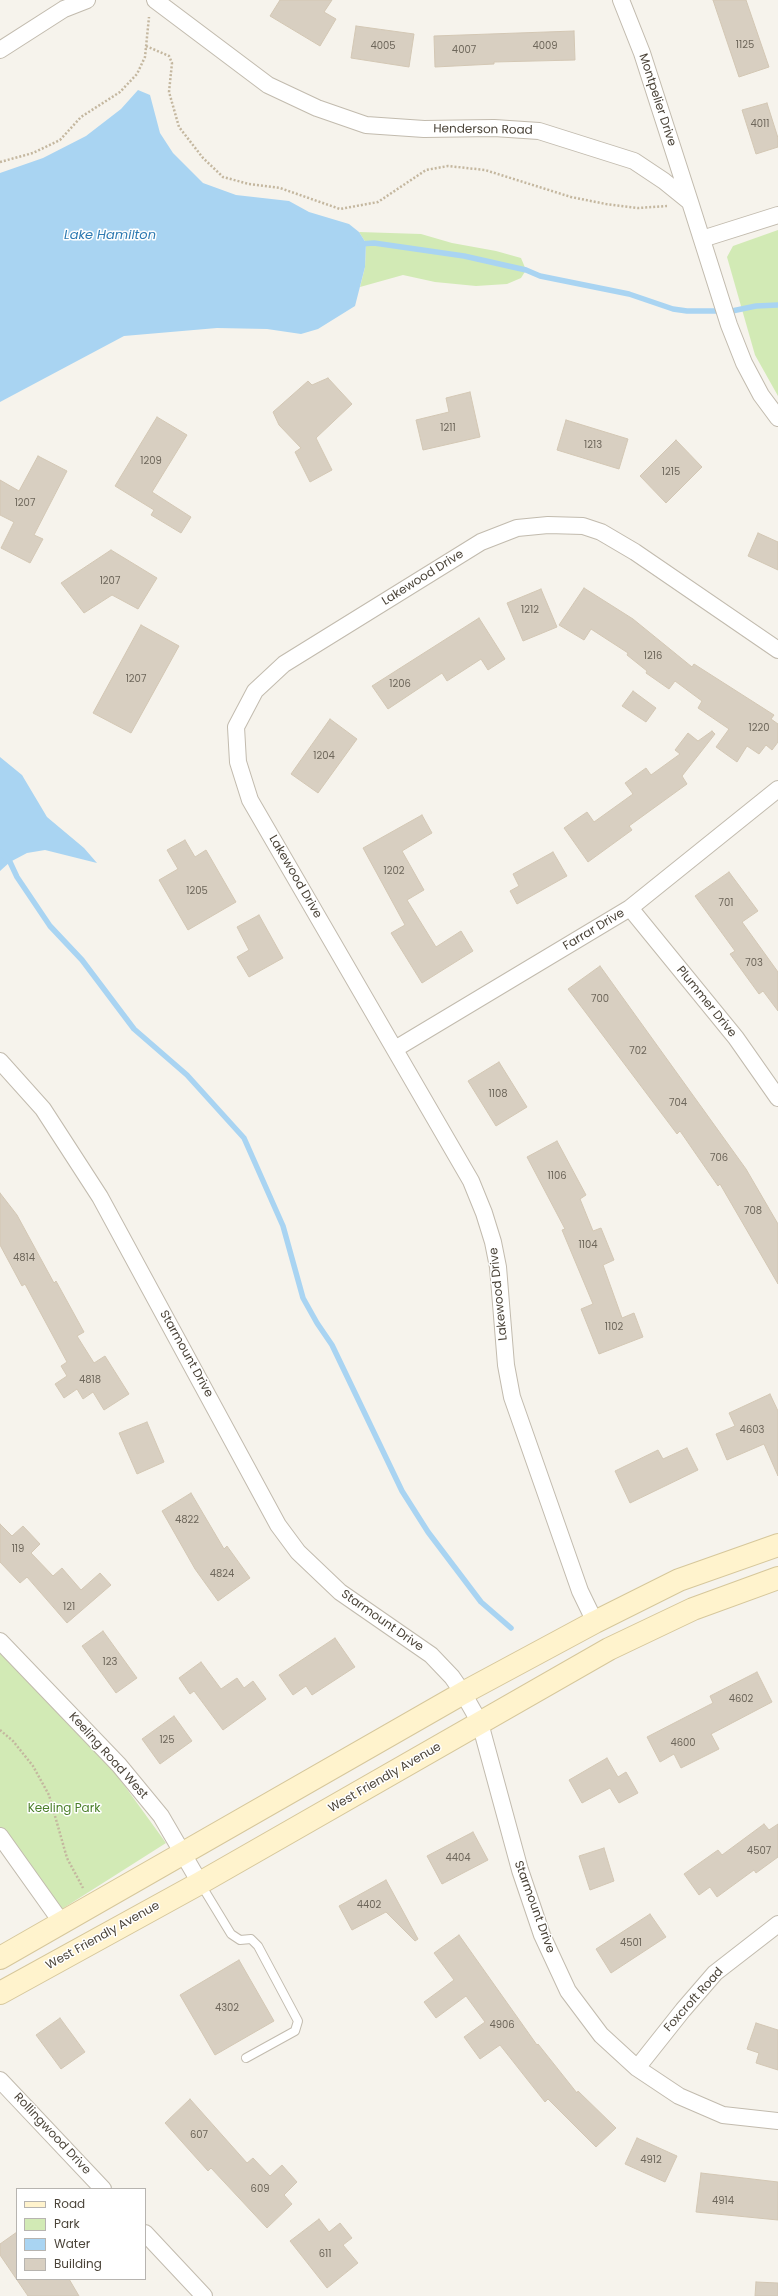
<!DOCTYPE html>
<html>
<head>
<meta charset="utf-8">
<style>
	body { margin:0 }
	#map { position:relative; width:778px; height:2296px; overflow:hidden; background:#f6f3ec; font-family:Poppins,sans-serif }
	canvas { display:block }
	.legend { position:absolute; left:16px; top:2188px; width:130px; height:92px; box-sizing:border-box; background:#fff; border:1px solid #b7b4b0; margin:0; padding:5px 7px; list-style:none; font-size:12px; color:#4b4439 }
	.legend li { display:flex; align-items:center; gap:8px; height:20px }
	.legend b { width:20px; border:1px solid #b7b4b0 }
</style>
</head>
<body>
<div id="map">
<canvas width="778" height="2296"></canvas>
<ul class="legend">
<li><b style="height:5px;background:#fff3cd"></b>Road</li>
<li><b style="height:11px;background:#d2eab5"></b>Park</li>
<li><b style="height:11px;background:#a9d4f2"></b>Water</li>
<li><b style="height:11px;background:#d8cfc1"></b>Building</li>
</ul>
</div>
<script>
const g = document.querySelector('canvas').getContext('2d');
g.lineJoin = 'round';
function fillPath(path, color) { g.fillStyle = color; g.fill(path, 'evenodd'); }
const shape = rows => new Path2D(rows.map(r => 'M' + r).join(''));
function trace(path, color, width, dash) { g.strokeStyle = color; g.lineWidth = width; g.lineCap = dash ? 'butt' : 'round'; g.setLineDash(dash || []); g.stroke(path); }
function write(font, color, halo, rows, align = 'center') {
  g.font = font + ' Poppins,sans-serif'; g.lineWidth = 3; g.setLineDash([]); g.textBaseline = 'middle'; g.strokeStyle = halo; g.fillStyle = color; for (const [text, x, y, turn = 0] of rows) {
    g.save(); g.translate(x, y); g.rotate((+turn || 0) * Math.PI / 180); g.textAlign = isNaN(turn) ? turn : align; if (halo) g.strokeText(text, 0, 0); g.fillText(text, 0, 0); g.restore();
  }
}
fillPath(shape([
	[778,230,778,396,755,355,727,257,733,246],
	[359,232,421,234,452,243,496,251,521,258,526,270,521,278,507,284,476,286,435,282,403,275,360,287,365,267,366,243],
	[0,1652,111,1767,166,1843,62,1909,0,1827]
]), '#d2eab5');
fillPath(shape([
	[138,90,150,95,160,133,173,153,203,183,236,195,289,201,309,212,349,224,359,232,366,243,365,267,355,306,318,329,301,334,267,329,217,328,124,336,0,402,0,173,43,158,86,136,121,109],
	[0,757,22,775,47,817,84,848,97,863,45,850,27,853,10,862,0,871]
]), '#a9d4f2');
trace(shape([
	[360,244,374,243,464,256,526,270,540,276,629,294,673,309,687,311,732,311,756,306,778,305],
	[0,852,10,862,17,877,50,926,82,960,134,1029,187,1075,244,1138,283,1226,303,1298,317,1323,332,1345,402,1491,428,1532,481,1602,511,1628]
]), '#a9d4f2', 5.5);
const building = shape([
	[280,0,332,0,324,12,336,19,320,46,270,16,280,0],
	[713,0,746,0,769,67,739,77,713,0],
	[356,26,414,34,409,67,351,58,356,26],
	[574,31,575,60,494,62,494,64,435,67,434,36,574,31],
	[767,103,778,138,778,147,756,154,742,110,767,103],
	[328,378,352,404,316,438,332,470,310,482,295,452,301,448,279,425,273,412,308,381,312,385,328,378],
	[470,392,480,437,423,450,416,420,449,412,446,398,470,392],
	[157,417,187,435,152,492,191,517,181,533,151,515,154,510,115,486,157,417],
	[566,420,628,439,619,469,557,450,566,420],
	[676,440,702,467,666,503,640,476,676,440],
	[38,456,67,471,34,535,43,539,30,563,1,548,14,522,0,515,0,480,19,491,38,456],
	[758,533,778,542,778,570,748,556,758,533],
	[111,550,157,578,138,609,112,595,84,613,61,583,111,550],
	[584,588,633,619,692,667,694,664,774,715,771,719,778,724,778,742,772,750,766,745,759,754,747,746,737,762,716,747,729,729,698,708,702,701,675,681,669,689,646,673,647,671,627,655,628,653,591,629,584,640,559,625,584,588],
	[541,589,557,627,523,641,507,603,541,589],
	[479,618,505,659,488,670,481,659,447,681,442,673,388,709,372,686,479,618],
	[141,625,179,646,131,733,93,713,141,625],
	[633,691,656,708,646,722,622,706,633,691],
	[330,719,357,739,318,793,291,774,330,719],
	[712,731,715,734,682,776,687,784,629,826,632,830,588,862,564,828,587,812,594,822,633,794,625,783,646,768,651,775,680,754,675,750,688,733,698,741,712,731],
	[422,815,432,833,402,851,424,890,407,900,436,947,461,931,473,951,422,983,391,933,405,925,363,848,422,815],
	[185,840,195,857,206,850,236,902,188,930,159,880,178,869,167,850,185,840],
	[553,852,567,876,517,904,510,891,519,886,513,874,553,852],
	[729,872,758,911,742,922,778,972,778,1011,763,991,759,994,730,954,735,951,695,896,729,872],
	[259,915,283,958,249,977,237,957,249,950,237,927,259,915],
	[600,966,746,1169,778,1224,778,1284,720,1184,718,1186,680,1131,677,1134,568,989,600,966],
	[499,1062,527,1107,496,1126,468,1081,499,1062],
	[557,1141,586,1195,580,1199,593,1231,601,1228,614,1260,603,1265,622,1318,634,1313,643,1337,599,1354,581,1309,593,1304,562,1230,565,1229,527,1157,557,1141],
	[0,1193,17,1215,54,1283,56,1281,84,1332,77,1336,94,1363,105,1356,129,1394,104,1410,93,1392,83,1399,77,1389,64,1398,55,1384,67,1376,61,1366,67,1362,25,1284,22,1286,0,1245,0,1193],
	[770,1394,778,1411,778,1476,764,1444,727,1460,716,1434,735,1426,729,1413,770,1394],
	[147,1422,164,1462,137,1474,119,1433,147,1422],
	[687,1448,698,1470,630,1503,615,1471,658,1450,663,1459,687,1448],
	[191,1493,224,1549,227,1546,250,1578,218,1601,195,1569,162,1511,191,1493],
	[0,1524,12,1536,23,1526,40,1544,31,1553,53,1576,62,1568,81,1590,100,1573,111,1585,67,1623,27,1577,20,1583,0,1562,0,1524],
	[103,1631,137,1678,116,1693,82,1646,103,1631],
	[335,1638,355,1667,312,1695,306,1686,293,1695,279,1675,335,1638],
	[201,1662,221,1689,237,1678,244,1688,253,1681,266,1699,223,1730,194,1691,190,1694,179,1678,201,1662],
	[757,1672,772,1702,711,1734,719,1749,681,1768,674,1754,660,1762,647,1737,713,1703,710,1696,757,1672],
	[174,1716,192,1741,160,1764,142,1739,174,1716],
	[607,1758,618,1777,626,1772,638,1793,619,1803,610,1788,582,1803,569,1780,607,1758],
	[764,1824,769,1830,778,1824,778,1857,756,1873,754,1870,717,1897,710,1887,699,1895,684,1874,718,1850,722,1855,764,1824],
	[473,1832,488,1860,442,1884,427,1856,473,1832],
	[604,1848,614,1881,590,1890,579,1856,604,1848],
	[386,1880,418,1939,415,1941,386,1912,352,1930,339,1906,386,1880],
	[650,1914,666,1937,611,1973,596,1949,650,1914],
	[459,1935,537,2045,538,2044,577,2093,578,2091,616,2128,596,2147,548,2099,545,2102,500,2045,480,2059,464,2037,485,2022,466,1996,436,2018,424,2002,454,1980,434,1953,459,1935],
	[239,1960,274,2021,215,2055,180,1995,239,1960],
	[60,2018,85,2052,61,2069,36,2035,60,2018],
	[756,2023,778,2030,778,2070,756,2063,759,2053,747,2049,756,2023],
	[190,2099,247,2163,253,2158,270,2176,282,2165,297,2182,284,2195,292,2204,267,2228,211,2168,208,2171,165,2123,190,2099],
	[637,2138,677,2156,665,2182,625,2164,637,2138],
	[701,2173,778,2182,778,2220,696,2212,701,2173],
	[319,2219,329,2232,340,2223,352,2238,343,2245,358,2263,327,2288,290,2241,319,2219],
	[17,2232,17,2279,69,2279,79,2296,28,2296,0,2255,0,2244,17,2232],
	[756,2282,778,2283,778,2296,755,2296,756,2282]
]);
fillPath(building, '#d8cfc1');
trace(building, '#d3c7b4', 1);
const lane = shape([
	[200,1883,231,1934,240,1940,251,1939,258,1946,298,2021,295,2031,246,2058]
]);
const street = shape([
	[155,0,268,85,317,108,366,125,424,129,494,128,539,131,634,161,664,181,690,202,729,325,744,363,761,395,778,418],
	[621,0,642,53,690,202],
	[0,50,64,9,87,0],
	[702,239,778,215],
	[630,908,736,1038,778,1098],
	[395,1049,630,908,778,789],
	[0,1061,43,1109,100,1197,278,1525,298,1552,340,1592,431,1655,452,1677,463,1693,480,1723,520,1870,542,1935,568,1991,601,2035,637,2068,679,2096,723,2115,778,2121],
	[595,1622,580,1591,512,1397,506,1365,498,1267,493,1242,484,1213,471,1181,250,800,238,762,236,727,255,691,284,664,481,542,517,528,548,525,583,526,601,532,635,552,778,650],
	[0,1641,119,1765,161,1816,200,1883],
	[0,1836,62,1923],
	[637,2068,683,2010,715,1973,778,1924],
	[0,2080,103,2189],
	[145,2233,204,2296]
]);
const secondary = shape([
	[0,1958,463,1693,595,1622,679,1580,778,1545],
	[0,1993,200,1883,609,1649,693,1609,778,1578]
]);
trace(lane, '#c2bbae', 10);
trace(street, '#c2bbae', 18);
trace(secondary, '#d6c79b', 24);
trace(shape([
	[146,46,169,56,172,63,169,92,179,127,203,158,223,177,249,184,280,188,340,209,378,202,426,170,448,166,485,170,571,197,606,204,638,208,667,206],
	[0,162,33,153,60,140,81,117,120,92,137,74,145,57,149,17],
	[0,1730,13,1741,33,1766,49,1795,67,1858,83,1888]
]), '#c4b79f', 2.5, [2, 2]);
trace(lane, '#fff', 8);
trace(street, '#fff', 16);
trace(secondary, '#fff3cd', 22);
write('10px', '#6e675b', null, [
	["1125",745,45],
	["4005",383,46],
	["4009",545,46],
	["4007",464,50],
	["4011",760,124],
	["1211",448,428],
	["1213",593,445],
	["1209",151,461],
	["1215",671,472],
	["1207",25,503],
	["1207",110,581],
	["1212",530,610],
	["1216",653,656],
	["1207",136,679],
	["1206",400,684],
	["1220",759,728],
	["1204",324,756],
	["1202",394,871],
	["1205",197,891],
	["701",726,903],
	["703",754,963],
	["700",600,999],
	["702",638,1051],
	["1108",498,1094],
	["704",678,1103],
	["706",719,1158],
	["1106",557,1176],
	["708",753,1211],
	["1104",588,1245],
	["4814",24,1258],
	["1102",614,1327],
	["4818",90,1380],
	["4603",752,1430],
	["4822",187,1520],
	["119",18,1549],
	["4824",222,1574],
	["121",69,1607],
	["123",110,1662],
	["4602",741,1699],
	["125",167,1740],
	["4600",683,1743],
	["4507",759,1851],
	["4404",458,1858],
	["4402",369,1905],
	["4501",631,1943],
	["4302",227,2008],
	["4906",502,2025],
	["607",199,2135],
	["4912",651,2160],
	["609",260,2189],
	["4914",723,2201],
	["611",325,2254]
]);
write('12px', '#4b4439', '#fff', [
	["Montpelier Drive",657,100,72],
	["Henderson Road",483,130,1],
	["Lakewood Drive",423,578,-32],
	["Lakewood Drive",295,877,60],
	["Farrar Drive",594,930,-31],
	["Plummer Drive",706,1002,51],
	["Lakewood Drive",499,1294,-96],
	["Starmount Drive",186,1354,61],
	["Starmount Drive",382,1621,35],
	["Keeling Road West",108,1756,48],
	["West Friendly Avenue",385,1778,-30],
	["Starmount Drive",534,1907,70],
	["West Friendly Avenue",103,1936,-29],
	["Foxcroft Road",694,2000,-48],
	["Rollingwood Drive",52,2134,47]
]);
write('12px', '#4a7f2a', '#fff', [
	["Keeling Park",64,1809]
]);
write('italic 13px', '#2e7ab2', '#fff', [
	["Lake Hamilton",110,236]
]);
</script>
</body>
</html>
